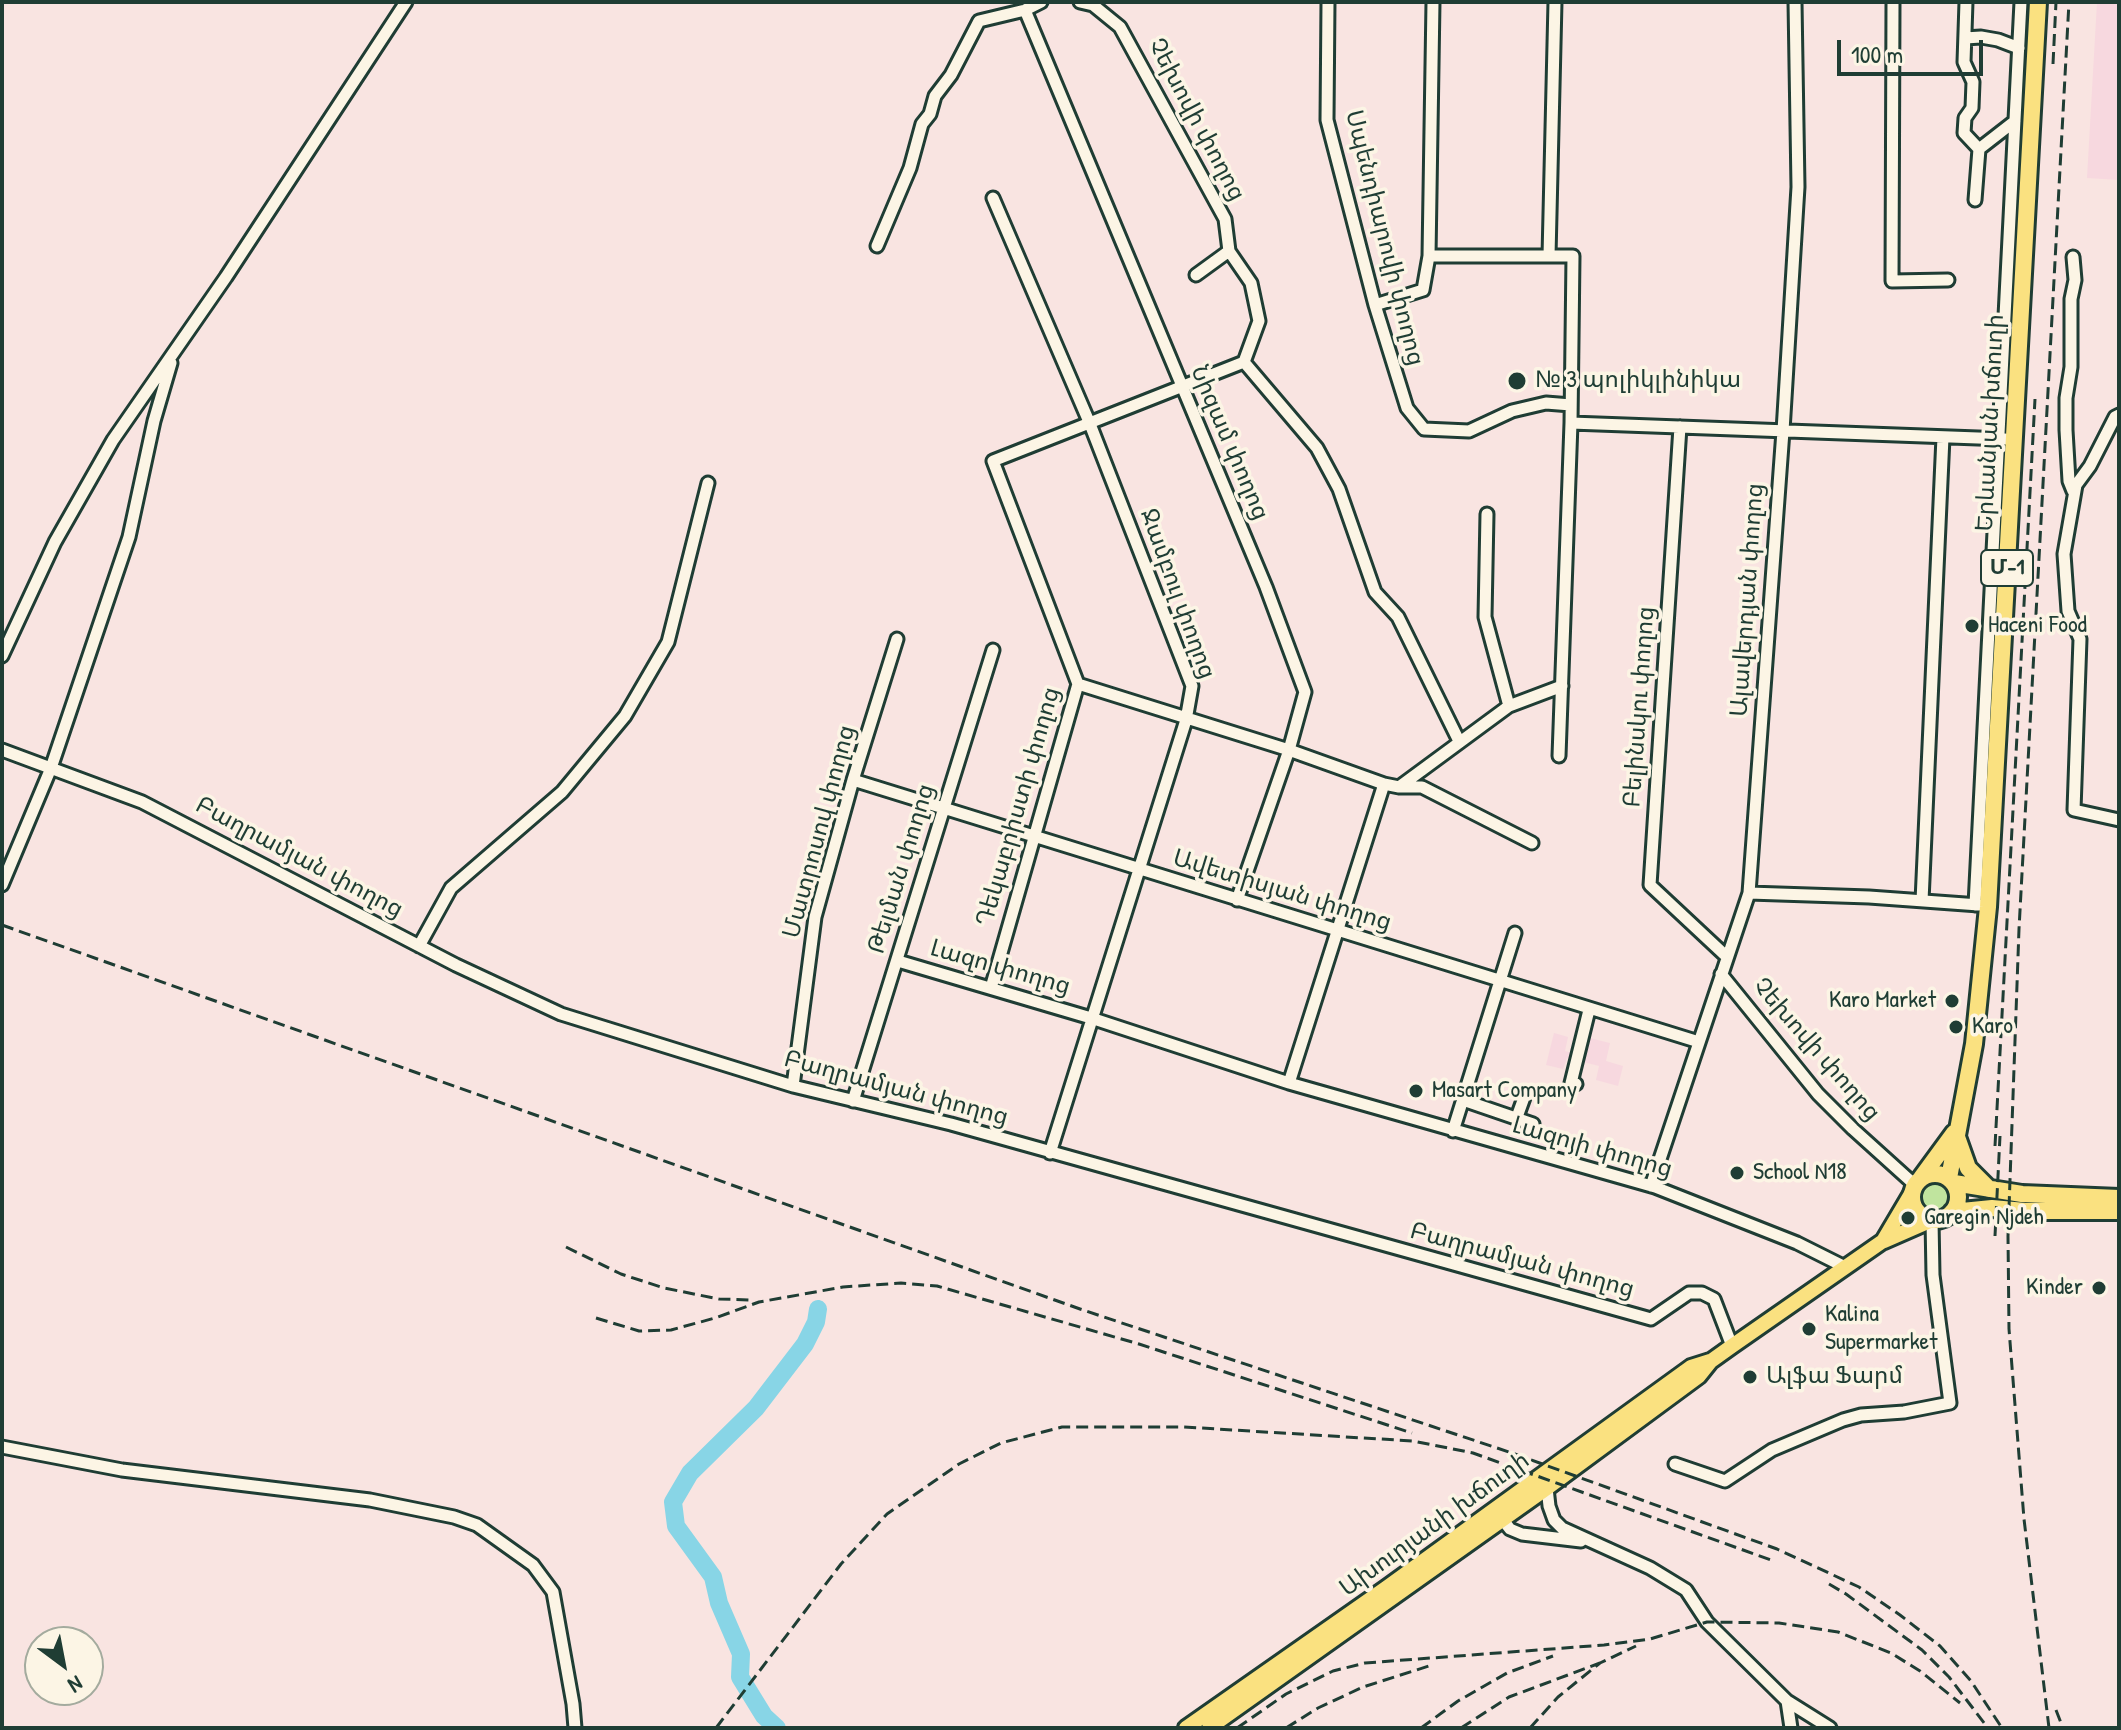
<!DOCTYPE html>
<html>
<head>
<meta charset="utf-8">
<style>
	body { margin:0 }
	#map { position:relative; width:2121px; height:1730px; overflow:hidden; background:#f9e4e1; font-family:"Patrick Hand",sans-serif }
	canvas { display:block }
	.frame { position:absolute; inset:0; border:4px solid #1f3d34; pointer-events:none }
	.north { position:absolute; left:24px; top:1626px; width:80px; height:80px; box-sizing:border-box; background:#fcf5e5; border:2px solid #a4ab9e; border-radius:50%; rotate:148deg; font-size:22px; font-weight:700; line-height:32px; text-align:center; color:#1f3d34 }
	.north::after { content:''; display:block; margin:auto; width:28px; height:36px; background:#1f3d34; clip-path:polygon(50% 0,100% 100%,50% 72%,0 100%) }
	.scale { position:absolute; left:1837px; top:40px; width:146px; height:36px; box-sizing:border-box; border:4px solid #1f3d34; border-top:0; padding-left:10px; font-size:24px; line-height:28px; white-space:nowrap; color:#1f3d34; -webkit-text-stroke:6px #fcf5e5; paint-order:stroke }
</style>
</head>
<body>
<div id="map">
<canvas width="2121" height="1730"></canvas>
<div class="frame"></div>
<div class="north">N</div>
<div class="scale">100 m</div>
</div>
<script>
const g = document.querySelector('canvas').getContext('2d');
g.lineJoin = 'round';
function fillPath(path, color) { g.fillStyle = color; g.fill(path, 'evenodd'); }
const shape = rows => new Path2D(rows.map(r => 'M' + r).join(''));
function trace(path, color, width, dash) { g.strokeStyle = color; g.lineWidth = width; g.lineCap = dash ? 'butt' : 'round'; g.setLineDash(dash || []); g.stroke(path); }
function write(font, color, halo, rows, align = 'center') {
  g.font = font + ' "Patrick Hand","Noto Sans Armenian",sans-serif'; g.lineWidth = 7; g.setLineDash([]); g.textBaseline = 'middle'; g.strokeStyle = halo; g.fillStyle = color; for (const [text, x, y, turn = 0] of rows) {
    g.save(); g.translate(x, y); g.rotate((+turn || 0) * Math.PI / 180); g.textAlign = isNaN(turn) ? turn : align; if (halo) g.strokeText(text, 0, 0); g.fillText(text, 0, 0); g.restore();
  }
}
fillPath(shape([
	[2097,2,2119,2,2119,180,2087,178],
	[1554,1033,1568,1037,1565,1051,1585,1056,1590,1038,1610,1043,1606,1061,1623,1066,1618,1086,1596,1080,1599,1066,1567,1058,1563,1069,1546,1065]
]), '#f7d8df');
fillPath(shape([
	'1922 1197a14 14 0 1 1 28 0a14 14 0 1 1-28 0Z'
]), '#c0e49e');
trace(shape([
	[777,1728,764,1716,740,1677,741,1654,719,1603,713,1577,676,1526,673,1502,690,1473,756,1408,805,1344,816,1322,818,1309]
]), '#88d5e6', 18);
const minor = shape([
	[1080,2,1093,5,1120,27,1225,219,1229,251,1251,283,1259,321,1244,362],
	[1328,2,1327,120,1375,305,1407,408,1424,429,1469,431,1512,411,1546,403,1571,405],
	[1433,2,1429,256,1549,256],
	[1555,2,1549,256,1573,256,1571,423,1559,756],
	[1893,2,1892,281,1948,280],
	[1966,2,1964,62,1973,82,1972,108,1965,118,1964,133,1979,149,2015,121],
	[1025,10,1266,587,1305,692,1289,750,1237,900],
	[1965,38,1981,37,1998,40,2019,48],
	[993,198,1090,424,1192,686,1186,720,1050,1153],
	[1975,200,1979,149],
	[877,246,910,168,922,124,930,114,935,96,951,75,979,21,1025,10,1041,2],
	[2073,257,2075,280,2071,299,2071,367,2066,398,2066,430,2069,481,2073,491],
	[1196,275,1229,251],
	[1375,305,1423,290,1429,256],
	[1244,362,1317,448,1339,489,1375,592,1398,617,1459,741],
	[2119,415,2115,417,2090,466,2076,485,2064,554,2068,611,2080,639,2074,810,2119,820],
	[1571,423,2005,439],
	[1680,427,1650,885,1727,957],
	[1487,514,1485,617,1509,706],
	[2,656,55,542,113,440,226,277,406,2],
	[1078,684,1289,750,1384,784],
	[2,750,142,802,456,965,561,1014,793,1086,951,1124,1651,1319,1689,1293,1702,1293,1714,1299,1732,1346],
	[853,780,1699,1042],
	[1399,787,1422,787,1532,843],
	[2,885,51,768,129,537,154,421,171,363],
	[1749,893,1869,897,1979,905],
	[1922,901,1943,437],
	[1975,905,2021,2],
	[419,946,451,888,562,792,625,716,668,642,708,483],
	[898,961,1091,1018,1289,1083,1655,1187,1797,1243,1845,1267],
	[1721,974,1818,1094,1853,1129,1915,1185],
	[991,988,1078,684,993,461,1244,362],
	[1289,1083,1384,784,1399,787,1509,706,1562,686],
	[1576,1084,1571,1083,1589,1010],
	[793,1086,815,917,853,780,897,639],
	[1463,1100,1533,1124],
	[853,1101,993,650],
	[1517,1117,1526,1092],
	[1453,1131,1515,933],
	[1651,1186,1749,893,1783,431,1798,187,1795,2],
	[2,1447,122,1470,370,1500,454,1517,477,1525,533,1565,553,1592,573,1704,575,1728],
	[1675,1464,1725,1481,1772,1450,1843,1420,1861,1415,1904,1412,1950,1403,1933,1275,1932,1220],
	[1547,1488,1549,1506,1554,1520,1562,1528,1650,1568,1686,1590,1707,1622,1787,1701,1791,1728],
	[1499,1515,1510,1529,1522,1534,1581,1541],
	[1787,1701,1830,1728]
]);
const major = shape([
	[1884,1241,1932,1220],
	[1186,1728,1386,1588,1691,1367,1710,1361],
	[1209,1728,1547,1488,1699,1376,1711,1361,1732,1346,1883,1241,1912,1192]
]);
const highway = shape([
	[1957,1137,1968,1168,1989,1189],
	'1912 1197a23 23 0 1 1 46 0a23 23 0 1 1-46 0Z',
	[1921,1178,1954,1133],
	[1949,1178,1974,1044,1988,907,2038,2],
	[1954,1183,2022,1194,2119,1198],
	[1952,1212,1992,1208,2025,1211,2119,1211]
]);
trace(minor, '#1f3d34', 17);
trace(major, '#1f3d34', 20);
trace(highway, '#1f3d34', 22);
trace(minor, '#fcf5e5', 11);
trace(major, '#fae180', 14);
trace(highway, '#fae180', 16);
trace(shape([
	[2053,64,2056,2],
	[2,925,1080,1309,1512,1453,1777,1549,1859,1587,1900,1615,1940,1646,1971,1681,2002,1728],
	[1995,1146,2035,399],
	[1995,1236,2000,1136],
	[566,1247,621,1274,664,1288,719,1299,752,1300],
	[596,1318,639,1331,671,1330,715,1318,759,1302,843,1287,901,1283,937,1286,1139,1344,1412,1433],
	[1829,1584,1846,1594,1922,1650,1949,1677,1988,1728],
	[2056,1710,2063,1728],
	[716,1728,841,1564,887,1514,959,1464,1001,1443,1062,1427,1184,1427,1413,1441,1473,1453,1771,1560],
	[1237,1728,1286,1694,1333,1671,1365,1663,1604,1645,1650,1639,1707,1622,1779,1623,1838,1632,1891,1653,1920,1671,1960,1703],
	[1286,1728,1318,1708,1363,1687,1432,1665],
	[1421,1728,1458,1701,1507,1673,1553,1656],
	[1461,1728,1509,1697,1600,1663],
	[1530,1728,1558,1697,1600,1663,1636,1646],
	[2049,1728,2024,1519,2009,1329,2008,1236,2019,929,2069,2]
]), '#1f3d34', 3, [12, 6]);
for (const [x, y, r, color] of [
	[1517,381,10,"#1f3d34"],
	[1972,626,8,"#1f3d34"],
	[1952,1001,8,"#1f3d34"],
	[1956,1027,8,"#1f3d34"],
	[1416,1091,8,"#1f3d34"],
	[1737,1173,8,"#1f3d34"],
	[1908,1218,8,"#1f3d34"],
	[2099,1288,8,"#1f3d34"],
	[1809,1329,8,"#1f3d34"],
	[1750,1377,8,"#1f3d34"]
]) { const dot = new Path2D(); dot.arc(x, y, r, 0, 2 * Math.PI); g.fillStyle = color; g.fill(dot); trace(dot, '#fcf5e5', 3); }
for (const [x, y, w] of [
	[2007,568,52]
]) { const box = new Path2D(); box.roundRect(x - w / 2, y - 18, w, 36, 6); g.fillStyle = '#fcf5e5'; g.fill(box); trace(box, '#1f3d34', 2); }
write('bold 22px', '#1f3d34', null, [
	["Մ-1",2007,568]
]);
write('24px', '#1f3d34', '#fcf5e5', [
	["Չեխովի փողոց",1196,120,62],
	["Սպենդիարովի փողոց",1384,238,76],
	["Երևանյան խճուղի",1991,423,-87],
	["Նիզամ փողոց",1229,443,67],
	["Ջամբուլ փողոց",1177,594,70],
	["Ալավերդյան փողոց",1748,600,-86],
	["Բելինսկու փողոց",1640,707,-86],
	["Դեկաբրիստի փողոց",1019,807,-74],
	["Մատրոսով փողոց",820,832,-75],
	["Բաղրամյան փողոց",299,858,28],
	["Թելման փողոց",902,869,-73],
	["Ավետիսյան փողոց",1282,891,17],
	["Լազո փողոց",1000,968,16],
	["Չեխովի փողոց",1816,1050,49],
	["Բաղրամյան փողոց",896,1089,15],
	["Լազոյի փողոց",1592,1148,16],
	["Բաղրամյան փողոց",1522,1261,15],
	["Ախուրյանի խճուղի",1435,1525,-36]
]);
write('24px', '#1f3d34', '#fcf5e5', [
	["№ 3 պոլիկլինիկա",1535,381],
	["Haceni Food",1988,626],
	["Karo Market",1936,1001,"right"],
	["Karo",1972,1027],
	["Masart Company",1432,1091],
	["School N18",1753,1173],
	["Garegin Njdeh",1924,1218],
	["Kinder",2083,1288,"right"],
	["Kalina",1825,1315],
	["Supermarket",1825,1343],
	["Ալֆա Ֆարմ",1766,1377]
], 'left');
</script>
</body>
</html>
